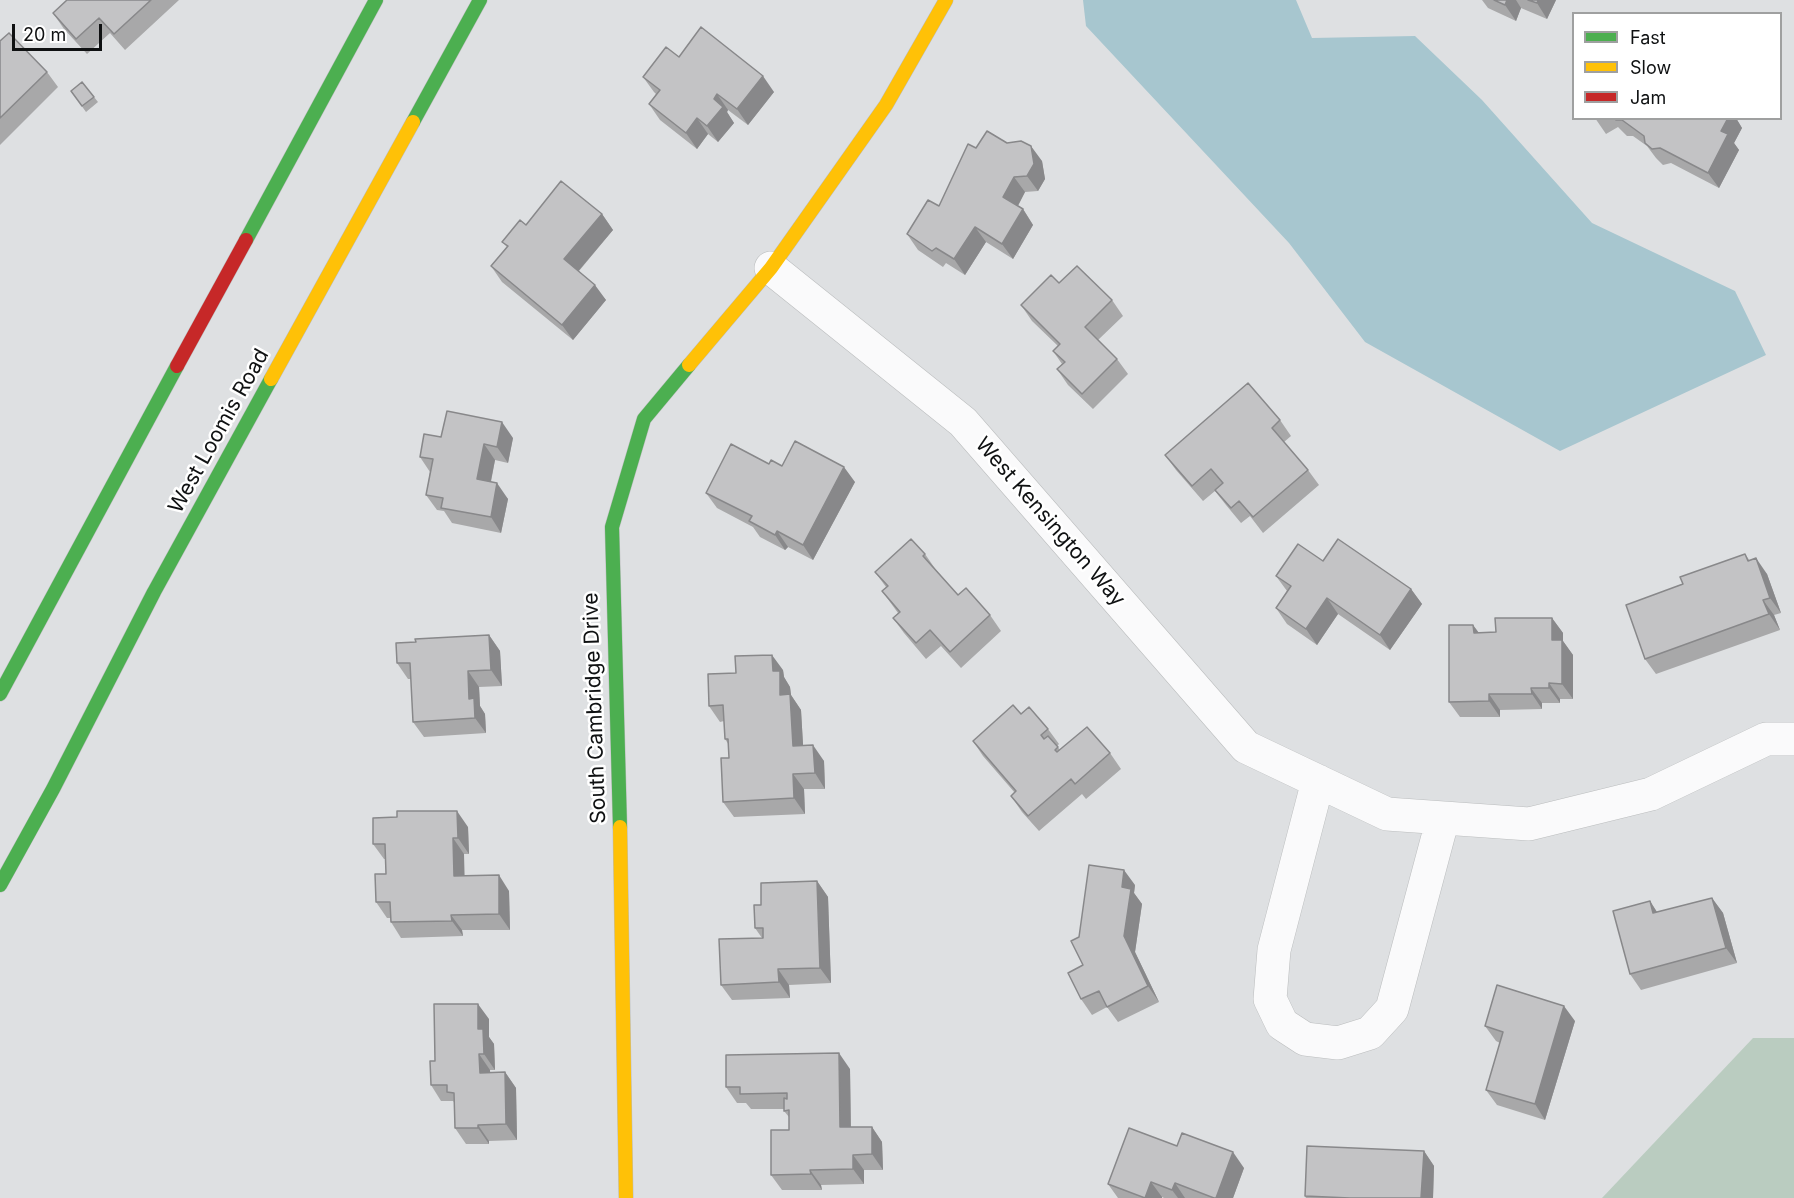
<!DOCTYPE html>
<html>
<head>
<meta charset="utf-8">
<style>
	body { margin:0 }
	#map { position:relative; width:1794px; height:1198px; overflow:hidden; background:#dee0e2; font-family:Inter,sans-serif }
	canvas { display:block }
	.legend { position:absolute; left:1572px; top:12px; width:210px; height:108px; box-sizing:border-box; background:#fff; border:2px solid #9fa0a0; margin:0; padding:8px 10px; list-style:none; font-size:18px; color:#0f1112 }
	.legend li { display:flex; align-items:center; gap:12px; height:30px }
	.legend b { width:30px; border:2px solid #9fa0a0 }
	.scale { position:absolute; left:12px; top:24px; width:90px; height:27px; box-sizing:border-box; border:3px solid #0f1112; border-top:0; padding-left:8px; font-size:18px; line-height:21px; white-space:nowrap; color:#0f1112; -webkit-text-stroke:4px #fff; paint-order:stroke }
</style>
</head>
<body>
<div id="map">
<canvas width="1794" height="1198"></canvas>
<ul class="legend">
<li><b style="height:8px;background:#4caf50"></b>Fast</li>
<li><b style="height:8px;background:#ffc107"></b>Slow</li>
<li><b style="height:8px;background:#c62828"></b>Jam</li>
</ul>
<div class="scale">20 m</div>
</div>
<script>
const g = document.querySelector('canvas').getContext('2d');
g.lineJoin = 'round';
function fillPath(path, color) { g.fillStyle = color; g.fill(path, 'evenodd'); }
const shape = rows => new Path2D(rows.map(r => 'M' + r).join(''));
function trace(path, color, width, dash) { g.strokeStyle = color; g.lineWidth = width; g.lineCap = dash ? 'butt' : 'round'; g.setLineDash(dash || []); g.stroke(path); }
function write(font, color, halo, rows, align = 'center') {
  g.font = font + ' Inter,sans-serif'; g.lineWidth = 5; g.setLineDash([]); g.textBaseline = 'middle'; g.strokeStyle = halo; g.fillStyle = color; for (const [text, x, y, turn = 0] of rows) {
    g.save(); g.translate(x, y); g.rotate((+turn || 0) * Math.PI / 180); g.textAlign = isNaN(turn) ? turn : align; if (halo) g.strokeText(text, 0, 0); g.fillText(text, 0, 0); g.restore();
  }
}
fillPath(shape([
	[1753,1038,1794,1038,1794,1198,1602,1198]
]), '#baccc0');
fillPath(shape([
	[1083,0,1296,0,1312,38,1415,36,1482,100,1592,223,1735,291,1766,355,1560,451,1365,342,1289,243,1086,26]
]), '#a7c6cf');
const street = shape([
	[771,268,963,422,1246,747,1387,814,1529,824,1651,794,1766,739,1794,739],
	[1318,781,1274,950,1270,999,1282,1024,1305,1039,1338,1043,1370,1033,1392,1009,1443,818]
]);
const fast = shape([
	[413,122,480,0],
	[246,240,376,0],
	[0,694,177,366],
	[620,827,612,527,644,419,689,365],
	[0,885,53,789,154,592,271,379]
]);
const slow = shape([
	[689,365,771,268,886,105,946,0],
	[271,379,413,122],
	[620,827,626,1198]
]);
const jam = shape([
	[177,366,246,240]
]);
trace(street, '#bbbdbe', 34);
trace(fast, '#bbbdbe', 15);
trace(slow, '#bbbdbe', 15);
trace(jam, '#bbbdbe', 15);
trace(street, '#fafafb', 33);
trace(fast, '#4caf50', 14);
trace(slow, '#ffc107', 14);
trace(jam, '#c62828', 14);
fillPath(shape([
	[67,0,179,0,125,50,110,33,87,54,64,29,53,13],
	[1482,0,1556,0,1547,19,1521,8,1516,21,1488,8],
	[0,41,47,72,58,87,0,145],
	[679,57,774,92,748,125,728,110,727,112,734,123,718,142,708,134,697,149,660,120,649,104,656,94,654,92,643,77],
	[82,82,98,102,86,112,71,91],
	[1595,118,1736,118,1742,128,1734,143,1739,150,1719,188,1671,163,1663,165,1656,158,1647,146,1633,136,1627,136,1618,127,1606,134],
	[1007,143,1042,161,1045,179,1038,191,1025,192,1018,206,1023,209,1033,225,1013,259,986,242,965,275,946,263,943,267,918,250,907,234,939,206,976,148],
	[602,214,613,230,579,271,606,300,573,340,502,282,491,266,507,247,502,242,526,225],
	[1059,283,1112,300,1123,316,1098,340,1117,359,1128,374,1093,409,1068,385,1057,369,1062,364,1053,351,1058,346,1032,321,1021,305],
	[1280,420,1291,436,1284,442,1308,470,1319,485,1263,533,1250,516,1241,523,1226,505,1215,491,1203,501,1176,470,1165,455],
	[441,437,513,438,508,463,495,460,491,482,508,499,501,533,452,523,444,511,437,510,426,495,430,472,420,457],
	[769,464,782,466,855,482,813,560,788,547,785,550,760,537,753,527,717,508,706,493],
	[925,554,936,570,958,595,990,615,1001,631,961,668,941,646,926,659,904,633,893,618,898,613,882,591,886,587,875,572],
	[1745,554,1750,561,1767,574,1781,613,1774,615,1780,630,1656,674,1645,659,1683,584],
	[1323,561,1411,589,1422,604,1390,650,1338,614,1317,645,1287,624,1276,608,1287,591,1276,576],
	[1552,618,1563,633,1563,641,1573,655,1573,699,1560,699,1560,703,1542,703,1542,709,1500,710,1500,717,1460,717,1449,702,1473,625,1479,633,1496,632],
	[489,635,500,651,502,686,479,687,480,706,485,714,486,733,424,737,413,722,411,679,408,679,397,663,416,642],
	[783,670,784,677,790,687,791,695,801,710,803,745,824,761,825,789,804,789,805,814,734,817,723,802,729,758,729,745,725,739,724,721,720,722,709,706],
	[1021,714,1048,729,1059,744,1057,746,1060,750,1110,753,1121,769,1086,799,1082,794,1039,831,1022,812,1011,796,1015,793,983,756,973,741],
	[468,827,469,854,464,854,464,876,509,891,510,930,462,930,463,936,401,938,391,922,390,918,387,918,376,902,386,874,386,859,384,859,373,844],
	[817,881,828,897,831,983,789,985,790,998,732,1000,721,985,762,938,755,928,761,905],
	[1135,885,1134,893,1142,904,1135,952,1159,1002,1118,1022,1107,1007,1092,1015,1081,999,1083,965,1079,937],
	[1712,898,1723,913,1737,963,1641,990,1630,974,1650,901,1657,912],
	[489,1019,489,1037,494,1044,495,1070,490,1070,490,1072,505,1072,516,1088,517,1140,489,1141,489,1144,466,1144,455,1128,454,1102,453,1101,441,1101,431,1085,435,1061],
	[1575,1021,1545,1120,1497,1105,1486,1090,1500,1043,1496,1041,1485,1026],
	[850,1069,851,1127,872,1127,882,1142,883,1170,864,1170,864,1184,821,1185,822,1190,782,1190,771,1175,789,1130,789,1117,784,1111,784,1109,751,1109,746,1103,737,1103,726,1087],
	[1177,1146,1244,1168,1233,1198,1164,1198,1162,1197,1162,1198,1118,1198,1108,1184],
	[1424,1151,1434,1166,1433,1198,1306,1198,1305,1196]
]), '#a8a8a9');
fillPath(shape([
	[1507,0,1516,0,1521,8,1516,21,1505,5],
	[1538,0,1556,0,1547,19,1537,3],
	[763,76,774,92,748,125,737,109],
	[717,94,728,110,727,112,734,123,718,142,707,126,714,99],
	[697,118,708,134,697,149,686,133],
	[1728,118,1736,118,1742,128,1734,143,1739,150,1719,188,1708,173,1721,131],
	[1031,146,1042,161,1045,179,1038,191,1027,176],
	[1014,177,1025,192,1014,213,1003,197],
	[1023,209,1033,225,1013,259,1002,244],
	[602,214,613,230,575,275,564,259],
	[975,227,986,242,965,275,954,259],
	[595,285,606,300,573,340,562,325],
	[502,422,513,438,508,463,497,447],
	[484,444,495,460,488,495,477,479],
	[844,467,855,482,813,560,803,545],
	[497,483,508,499,501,533,491,517],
	[777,531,788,547,785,550,775,535],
	[1756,558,1767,574,1781,613,1770,598],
	[1411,589,1422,604,1390,650,1380,635],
	[1327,598,1338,614,1317,645,1306,629],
	[1763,600,1774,615,1780,630,1769,614],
	[1552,618,1563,633,1563,641,1573,655,1573,699,1562,684,1552,640],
	[1473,625,1484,640,1474,633],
	[489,635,500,651,502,686,491,670],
	[772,655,783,670,784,677,790,687,791,695,801,710,804,761,793,746,780,695,773,671],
	[468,671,479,687,480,706,485,714,486,733,475,718,469,699],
	[1549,683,1560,699,1560,703,1549,688],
	[1531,688,1542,703,1542,709,1532,694],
	[1489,694,1500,710,1500,717,1489,701],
	[813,745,824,761,825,789,815,773],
	[793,774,804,789,805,814,794,798],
	[457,811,468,827,469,854,458,838],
	[453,838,464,854,465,891,454,876],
	[1124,870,1135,885,1134,893,1142,904,1135,952,1159,1002,1148,986,1124,936,1122,887],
	[499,875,509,891,510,930,499,914],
	[817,881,828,897,831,983,820,968],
	[1712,898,1723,913,1737,963,1726,948],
	[1650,901,1660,917,1653,913],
	[451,915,462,930,463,936,452,921],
	[778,969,789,985,790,998,779,982],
	[478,1004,489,1019,489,1037,494,1044,495,1070,484,1054,478,1029],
	[1564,1006,1575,1021,1545,1120,1535,1104],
	[839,1053,850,1069,851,1143,840,1127],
	[479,1054,490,1070,491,1088,480,1073],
	[505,1072,516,1088,517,1140,506,1124],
	[478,1125,489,1141,489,1144,478,1128],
	[872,1127,882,1142,883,1170,872,1154],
	[1424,1151,1434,1166,1433,1198,1421,1198],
	[1233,1152,1244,1168,1233,1198,1216,1198],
	[853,1155,864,1170,864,1184,853,1169],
	[810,1170,821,1185,822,1190,811,1174],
	[1151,1182,1162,1197,1162,1198,1145,1198],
	[1175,1183,1185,1198,1178,1198,1172,1190]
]), '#88888a');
const building = shape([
	[67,0,151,0,114,34,99,18,76,39,53,13,67,0],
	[1494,0,1507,0,1505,5,1494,0],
	[1528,0,1538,0,1537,3,1528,0],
	[701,27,763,76,737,109,717,94,714,99,723,107,707,126,697,118,686,133,649,104,660,90,643,77,666,47,679,57,701,27],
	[9,33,47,72,0,118,0,41,9,33],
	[82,82,94,97,82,106,71,91,82,82],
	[1614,118,1728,118,1721,131,1728,134,1708,173,1660,148,1652,149,1645,143,1644,136,1622,120,1616,120,1614,118],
	[987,131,1007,143,1021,141,1031,146,1034,164,1027,176,1014,177,1003,197,1023,209,1002,244,975,227,954,259,936,248,932,251,907,234,928,200,939,206,968,144,976,148,987,131],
	[561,181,602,214,564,259,595,285,562,325,491,266,508,246,502,242,520,220,526,225,561,181],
	[1077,266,1112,300,1085,327,1117,359,1082,394,1057,369,1065,362,1053,351,1060,344,1021,305,1051,275,1059,283,1077,266],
	[1248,383,1280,420,1272,428,1308,470,1253,517,1239,501,1231,508,1215,490,1223,483,1211,469,1192,486,1165,455,1248,383],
	[447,411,502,422,497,447,484,444,477,479,497,483,491,517,441,508,443,498,426,495,433,459,420,457,424,434,441,437,447,411],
	[795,441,844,467,803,545,777,531,775,535,749,521,752,516,706,493,731,444,769,464,771,460,782,466,795,441],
	[911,539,925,554,923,556,958,595,966,588,990,615,950,652,930,630,916,643,893,618,900,612,882,591,888,586,875,572,911,539],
	[1338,539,1411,589,1380,635,1327,598,1306,629,1276,608,1291,586,1276,576,1298,544,1323,561,1338,539],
	[1745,554,1748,561,1756,558,1770,598,1763,600,1769,614,1645,659,1626,605,1683,584,1680,577,1745,554],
	[1495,618,1552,618,1552,640,1562,640,1562,684,1549,683,1549,688,1531,688,1532,694,1489,694,1489,701,1449,702,1449,625,1473,625,1474,633,1496,632,1495,618],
	[489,635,491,670,468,671,469,699,474,698,475,718,413,722,410,663,397,663,396,643,416,642,415,639,489,635],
	[772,655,773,671,780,671,780,695,790,694,793,746,813,745,815,773,793,774,794,798,723,802,721,758,729,758,728,739,725,739,723,705,709,706,708,674,736,673,735,656,772,655],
	[1013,705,1021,714,1029,707,1048,729,1041,735,1044,739,1048,736,1058,747,1055,750,1057,752,1087,727,1110,753,1075,784,1071,779,1028,816,1011,796,1016,791,973,741,1013,705],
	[397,811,457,811,458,838,453,838,454,876,499,875,499,914,451,915,452,921,391,922,390,902,376,902,375,874,386,874,385,844,373,844,373,818,397,817,397,811],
	[1089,865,1124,870,1122,887,1131,889,1124,936,1148,986,1107,1007,1099,991,1081,999,1068,973,1083,965,1071,941,1079,937,1089,865],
	[817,881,820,968,778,969,779,982,721,985,719,939,763,938,763,928,755,928,754,905,761,905,761,883,817,881],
	[1712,898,1726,948,1630,974,1613,911,1650,901,1653,913,1712,898],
	[1497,985,1564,1006,1535,1104,1486,1090,1503,1032,1485,1026,1497,985],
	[434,1004,478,1004,478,1029,483,1029,484,1054,479,1054,480,1073,505,1072,506,1124,478,1125,478,1128,455,1128,454,1093,447,1092,447,1085,431,1085,430,1061,435,1061,434,1004],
	[839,1053,840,1127,872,1127,872,1154,853,1155,853,1169,810,1170,811,1174,771,1175,771,1130,789,1130,789,1110,784,1111,784,1098,787,1099,787,1093,740,1094,740,1087,726,1087,726,1055,839,1053],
	[1129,1128,1177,1146,1182,1133,1233,1152,1216,1198,1214,1198,1175,1183,1172,1190,1151,1182,1145,1198,1108,1184,1129,1128],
	[1307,1146,1424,1151,1421,1198,1350,1198,1305,1196,1307,1146]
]);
fillPath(building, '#c3c3c5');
trace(building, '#88888a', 1.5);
write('21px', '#0f1112', '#fff', [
	["West Loomis Road",219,431,-61],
	["West Kensington Way",1050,522,49],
	["South Cambridge Drive",595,708,-92]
]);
</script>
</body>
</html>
